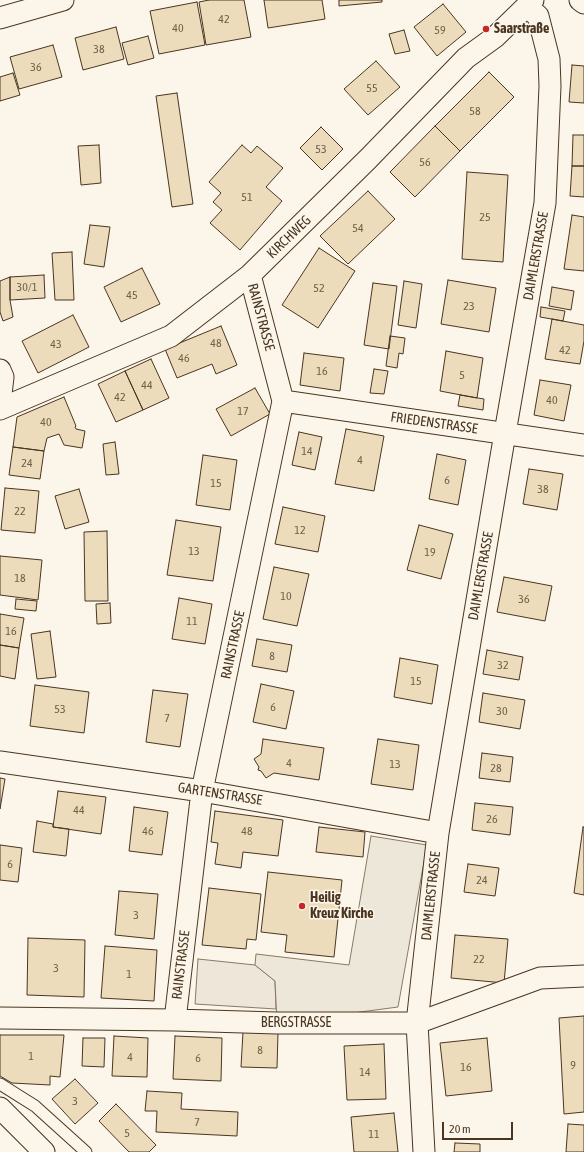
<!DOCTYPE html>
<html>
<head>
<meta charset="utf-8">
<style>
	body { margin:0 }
	#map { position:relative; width:584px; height:1152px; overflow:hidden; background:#fbf6e9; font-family:"Asap Condensed",sans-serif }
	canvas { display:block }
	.scale { position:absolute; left:442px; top:1122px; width:71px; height:18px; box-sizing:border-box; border:2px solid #4a3520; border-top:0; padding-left:5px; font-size:12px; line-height:14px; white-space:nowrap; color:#4a3520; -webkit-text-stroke:3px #fbf6e9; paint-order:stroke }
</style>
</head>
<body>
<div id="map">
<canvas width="584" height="1152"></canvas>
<div class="scale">20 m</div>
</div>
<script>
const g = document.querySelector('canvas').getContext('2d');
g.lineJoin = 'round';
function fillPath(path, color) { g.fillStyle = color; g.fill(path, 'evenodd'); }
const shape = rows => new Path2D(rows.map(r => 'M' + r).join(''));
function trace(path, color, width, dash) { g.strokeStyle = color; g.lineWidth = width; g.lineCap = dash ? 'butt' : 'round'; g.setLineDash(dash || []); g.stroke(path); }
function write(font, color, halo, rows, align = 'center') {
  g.font = font + ' "Asap Condensed",sans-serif'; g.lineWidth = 3; g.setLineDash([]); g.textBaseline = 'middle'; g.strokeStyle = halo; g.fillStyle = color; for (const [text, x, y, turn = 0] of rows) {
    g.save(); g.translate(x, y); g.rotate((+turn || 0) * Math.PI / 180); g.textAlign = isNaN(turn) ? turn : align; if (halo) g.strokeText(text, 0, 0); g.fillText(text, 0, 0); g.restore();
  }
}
const green = shape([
	[198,959,255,965,275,981,276,1009,195,1004,198,959]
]);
fillPath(green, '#ede6d9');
trace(green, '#887966', 1);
const parking = shape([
	[371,836,427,845,398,1007,277,1023,275,981,255,965,256,954,349,965,371,836]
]);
fillPath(parking, '#ede7d9');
trace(parking, '#887966', 1);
const building = shape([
	[209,0,244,0,251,37,206,45,199,2,209,0],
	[264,0,322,0,325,19,268,28,264,0],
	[339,0,382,0,382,2,339,6,339,0],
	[197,2,205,45,159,54,150,11,197,2],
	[443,4,466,32,437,56,414,27,443,4],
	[116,27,124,59,83,70,75,38,116,27],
	[404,30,410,51,395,54,389,34,404,30],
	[148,36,154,58,128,65,122,43,148,36],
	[53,45,62,77,19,89,10,57,53,45],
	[376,61,400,87,368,115,344,89,376,61],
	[572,65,584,66,584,103,569,102,572,65],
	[489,72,514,97,460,151,435,126,489,72],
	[13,73,20,95,0,101,0,77,13,73],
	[177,93,193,204,172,207,156,96,177,93],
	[435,126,460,151,415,197,390,172,435,126],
	[321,127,343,149,322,170,300,148,321,127],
	[573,135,584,135,584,166,572,166,573,135],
	[99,145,101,183,81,185,78,146,99,145],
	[242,145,251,153,257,146,283,168,266,187,282,201,240,250,210,223,222,210,213,202,221,193,209,182,242,145],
	[572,166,584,166,584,197,570,196,572,166],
	[467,172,508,175,503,262,462,259,467,172],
	[368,191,395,219,348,264,320,236,368,191],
	[572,215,584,217,584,271,564,269,572,215],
	[90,225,110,227,104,267,84,264,90,225],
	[319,248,355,271,318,328,282,305,319,248],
	[72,252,74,300,55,300,52,253,72,252],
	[142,268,160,304,121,322,104,287,142,268],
	[44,275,45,298,10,300,10,277,44,275],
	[10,277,10,300,13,317,3,321,0,312,0,281,10,277],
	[448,280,496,288,489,332,441,324,448,280],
	[404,281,422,284,416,328,398,325,404,281],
	[373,283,397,286,389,349,364,345,373,283],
	[552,287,574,291,571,310,549,306,552,287],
	[541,307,565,311,563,321,540,317,541,307],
	[73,315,89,347,38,373,22,341,73,315],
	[552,319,584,325,584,341,580,364,545,359,552,319],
	[221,326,237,365,216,374,212,364,177,378,165,349,221,326],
	[390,336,405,338,403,354,399,353,397,368,386,366,390,336],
	[446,351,483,358,477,398,440,391,446,351],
	[304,353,344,358,340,391,300,385,304,353],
	[151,359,169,398,143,410,125,371,151,359],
	[374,369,388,371,384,394,370,393,374,369],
	[125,371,143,410,116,422,98,384,125,371],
	[540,380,571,385,564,421,534,415,540,380],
	[255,388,270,414,231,436,216,409,255,388],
	[460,395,484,399,483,410,458,406,460,395],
	[64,397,76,426,75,427,76,429,85,431,82,448,64,445,59,434,47,438,44,451,13,447,17,417,64,397],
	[346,429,384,436,374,491,335,484,346,429],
	[299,432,322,437,315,470,292,465,299,432],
	[115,442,119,474,106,475,103,444,115,442],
	[13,447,44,451,40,479,9,475,13,447],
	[437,454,466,460,458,505,429,499,437,454],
	[203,455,237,460,230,510,196,505,203,455],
	[529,469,563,474,557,510,523,504,529,469],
	[5,488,39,491,35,533,1,530,5,488],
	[79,489,89,522,65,529,55,496,79,489],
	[283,507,325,516,318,552,275,544,283,507],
	[176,520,221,527,213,581,167,575,176,520],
	[419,525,453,534,441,579,407,570,419,525],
	[107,531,108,601,85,601,84,532,107,531],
	[0,556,42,560,38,600,0,595,0,556],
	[274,567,309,574,297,626,263,619,274,567],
	[504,577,552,586,545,621,497,612,504,577],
	[179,598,212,604,205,644,172,639,179,598],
	[16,599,37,601,36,611,15,609,16,599],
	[110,603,111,623,97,624,96,604,110,603],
	[0,614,24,618,19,648,0,645,0,614],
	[50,631,56,677,37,679,31,634,50,631],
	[257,639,292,645,287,672,252,666,257,639],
	[0,645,19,648,15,679,0,676,0,645],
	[487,650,523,657,519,680,483,674,487,650],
	[400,658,438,665,432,704,394,697,400,658],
	[261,684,294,691,286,729,253,722,261,684],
	[35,685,89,692,84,733,30,726,35,685],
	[153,690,188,694,180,747,146,742,153,690],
	[483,693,525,700,520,729,479,722,483,693],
	[263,739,324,748,319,780,274,773,266,778,261,771,258,770,259,767,254,759,261,754,263,739],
	[378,739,419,745,413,790,371,784,378,739],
	[482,753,513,757,510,782,479,778,482,753],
	[0,778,5,779,0,809,0,778],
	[58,791,106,797,101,834,53,827,58,791],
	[475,803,513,807,510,835,472,830,475,803],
	[134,807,168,812,162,855,129,851,134,807],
	[215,811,283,820,278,856,243,852,241,868,215,864,218,843,211,842,215,811],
	[37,821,53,824,53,827,69,829,66,856,33,852,37,821],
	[319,827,365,832,363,857,316,852,319,827],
	[583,827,584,827,584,895,574,893,583,827],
	[0,845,22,848,18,882,0,880,0,845],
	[468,864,499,868,495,896,464,892,468,864],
	[268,872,342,880,334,957,285,952,287,935,261,932,268,872],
	[209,888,261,894,256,940,247,939,246,949,202,945,209,888],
	[119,891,158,894,154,939,115,935,119,891],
	[455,935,508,939,504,983,451,978,455,935],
	[28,938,85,940,84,997,27,995,28,938],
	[105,946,157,950,154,1001,101,998,105,946],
	[584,1016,584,1112,564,1114,559,1018,584,1016],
	[243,1032,278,1033,277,1068,241,1067,243,1032],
	[0,1035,64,1035,60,1077,50,1076,50,1085,12,1083,0,1076,0,1035],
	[114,1036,148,1038,147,1077,112,1076,114,1036],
	[175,1036,222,1038,221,1081,173,1079,175,1036],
	[83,1038,105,1038,104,1067,82,1066,83,1038],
	[487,1038,492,1091,446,1096,440,1043,487,1038],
	[384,1044,386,1099,347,1100,344,1046,384,1044],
	[75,1079,98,1103,75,1124,52,1099,75,1079],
	[147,1091,182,1093,181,1109,238,1112,237,1136,156,1132,157,1111,145,1111,147,1091],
	[116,1104,156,1145,149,1152,129,1152,99,1121,116,1104],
	[394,1113,398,1152,354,1152,351,1117,394,1113],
	[568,1124,584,1125,584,1152,566,1152,568,1124],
	[455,1143,480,1144,480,1152,454,1152,455,1143]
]);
fillPath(building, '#ecdcbc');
trace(building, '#4a3520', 1);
const service = shape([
	[0,1084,35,1106,86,1152]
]);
const minor = shape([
	[580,0,584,3],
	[0,18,63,0],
	[0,370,3,377,0,403],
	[283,401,584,445],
	[0,409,171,336,250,275,368,159,466,58,495,37,533,0],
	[0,762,202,791,438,833],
	[0,1018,175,1020,277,1023,417,1023,540,978,584,976],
	[175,1020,202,791,283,401,250,275],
	[0,1108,44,1152],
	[424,1152,417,1023,438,833,505,433,545,203,550,86,549,59,538,16,527,7]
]);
trace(service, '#4a3520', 13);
trace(minor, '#4a3520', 23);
trace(service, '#fbf6e9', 11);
trace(minor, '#fbf6e9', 21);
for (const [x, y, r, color] of [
	[486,29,4,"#c62828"],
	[302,906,4,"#c62828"]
]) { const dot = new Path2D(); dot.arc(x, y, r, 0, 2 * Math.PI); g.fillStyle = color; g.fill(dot); trace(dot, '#fbf6e9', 1.5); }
write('12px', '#725f47', null, [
	["42",224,19],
	["40",178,28],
	["59",440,30],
	["38",99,49],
	["36",36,67],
	["55",372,88],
	["58",475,111],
	["53",321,149],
	["56",425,162],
	["51",247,197],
	["25",485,217],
	["54",358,228],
	["30/1",27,287],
	["52",319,288],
	["45",132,295],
	["23",469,306],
	["48",216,343],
	["43",56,344],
	["42",565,350],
	["46",184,358],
	["16",322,371],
	["5",462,375],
	["44",147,385],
	["42",120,397],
	["40",552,400],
	["17",243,411],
	["40",46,422],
	["14",307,451],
	["4",360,460],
	["24",27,463],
	["6",447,480],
	["15",216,483],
	["38",543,489],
	["22",20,511],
	["12",300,530],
	["13",194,551],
	["19",430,552],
	["18",20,578],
	["10",286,596],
	["36",524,599],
	["11",192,621],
	["16",11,631],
	["8",272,656],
	["32",503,665],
	["15",416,681],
	["6",273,707],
	["53",60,709],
	["30",502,711],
	["7",167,718],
	["4",289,763],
	["13",395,764],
	["28",496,768],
	["44",79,810],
	["26",492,819],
	["46",148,831],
	["48",247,831],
	["6",10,864],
	["24",482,880],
	["3",136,915],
	["22",479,959],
	["3",56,968],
	["1",129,974],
	["8",260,1050],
	["1",31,1056],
	["4",130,1057],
	["6",198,1058],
	["9",573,1065],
	["16",466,1067],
	["14",365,1072],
	["3",75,1101],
	["7",197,1122],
	["5",127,1133],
	["11",374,1134]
]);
write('bold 14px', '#4a3520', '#fbf6e9', [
	["Saarstraße",494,29],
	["Heilig",310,898],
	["Kreuz Kirche",310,914]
], 'left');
write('14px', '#4a3520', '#fbf6e9', [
	["KIRCHWEG",289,237,-44],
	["DAIMLERSTRASSE",536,256,-80],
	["RAINSTRASSE",261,317,75],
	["FRIEDENSTRASSE",434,423,8],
	["DAIMLERSTRASSE",481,576,-80],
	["RAINSTRASSE",233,645,-78],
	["GARTENSTRASSE",220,794,9],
	["DAIMLERSTRASSE",431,896,-84],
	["RAINSTRASSE",181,965,-83],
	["BERGSTRASSE",296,1023]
]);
</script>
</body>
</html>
